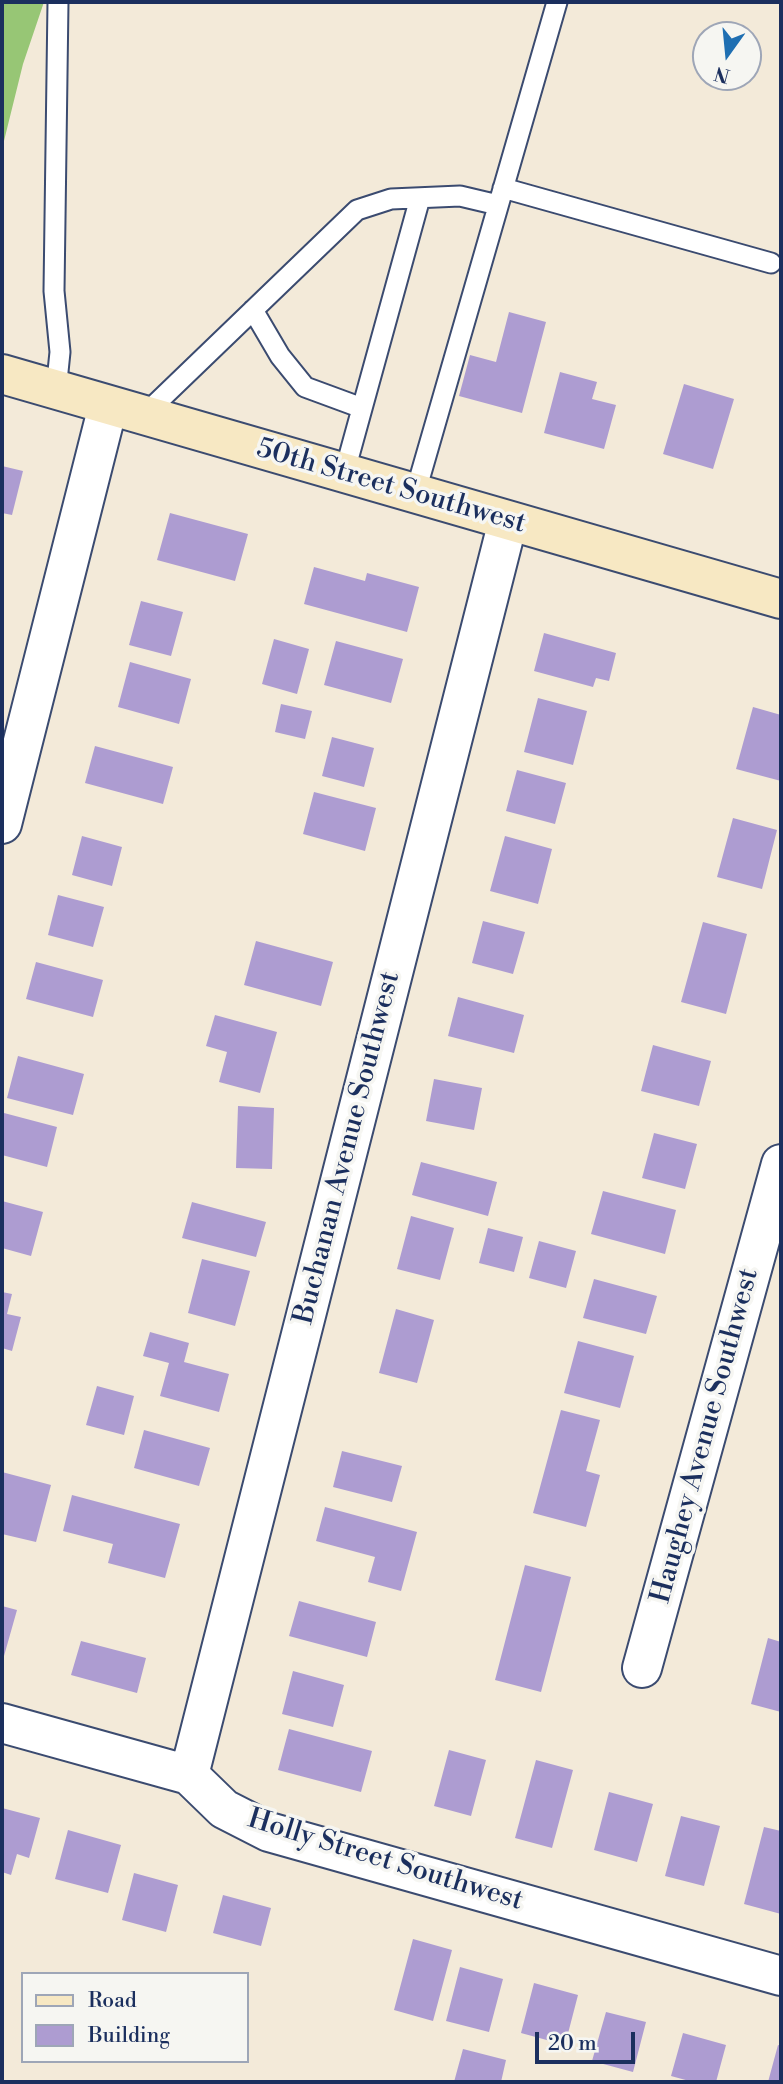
<!DOCTYPE html>
<html>
<head>
<meta charset="utf-8">
<style>
	body { margin:0 }
	#map { position:relative; width:783px; height:2084px; overflow:hidden; background:#f3ead9; font-family:"Libre Bodoni",serif }
	canvas { display:block }
	.frame { position:absolute; inset:0; border:4px solid #1b2f5e; pointer-events:none }
	.legend { position:absolute; left:21px; top:1972px; width:228px; height:91px; box-sizing:border-box; background:#f6f6f2; border:2px solid #9ea6b7; margin:0; padding:9px 12px; list-style:none; font-size:21px; color:#1b2f5e }
	.legend li { display:flex; align-items:center; gap:14px; height:35px }
	.legend b { width:35px; border:2px solid #9ea6b7 }
	.north { position:absolute; left:692px; top:21px; width:70px; height:70px; box-sizing:border-box; background:#f6f6f2; border:2px solid #9ea6b7; border-radius:50%; rotate:195deg; font-size:19px; font-weight:700; line-height:28px; text-align:center; color:#1b2f5e }
	.north::after { content:''; display:block; margin:auto; width:24px; height:32px; background:#1f6fb2; clip-path:polygon(50% 0,100% 100%,50% 72%,0 100%) }
	.scale { position:absolute; left:535px; top:2032px; width:100px; height:32px; box-sizing:border-box; border:4px solid #1b2f5e; border-top:0; padding-left:9px; font-size:21px; line-height:24px; white-space:nowrap; color:#1b2f5e; -webkit-text-stroke:5px #f6f6f2; paint-order:stroke }
</style>
</head>
<body>
<div id="map">
<canvas width="783" height="2084"></canvas>
<div class="frame"></div>
<ul class="legend">
<li><b style="height:9px;background:#f7e8c3"></b>Road</li>
<li><b style="height:19px;background:#ad9cd1"></b>Building</li>
</ul>
<div class="north">N</div>
<div class="scale">20 m</div>
</div>
<script>
const g = document.querySelector('canvas').getContext('2d');
g.lineJoin = 'round';
function fillPath(path, color) { g.fillStyle = color; g.fill(path, 'evenodd'); }
const shape = rows => new Path2D(rows.map(r => 'M' + r).join(''));
function trace(path, color, width, dash) { g.strokeStyle = color; g.lineWidth = width; g.lineCap = dash ? 'butt' : 'round'; g.setLineDash(dash || []); g.stroke(path); }
function write(font, color, halo, rows, align = 'center') {
  g.font = font + ' "Libre Bodoni",serif'; g.lineWidth = 7; g.setLineDash([]); g.textBaseline = 'middle'; g.strokeStyle = halo; g.fillStyle = color; for (const [text, x, y, turn = 0] of rows) {
    g.save(); g.translate(x, y); g.rotate((+turn || 0) * Math.PI / 180); g.textAlign = isNaN(turn) ? turn : align; if (halo) g.strokeText(text, 0, 0); g.fillText(text, 0, 0); g.restore();
  }
}
fillPath(shape([
	[2,2,44,2,23,64,2,149]
]), '#97c675');
fillPath(shape([
	[509,312,546,322,522,413,459,396,470,355,496,362],
	[560,372,597,382,592,399,616,405,604,449,544,433],
	[684,384,734,399,713,469,663,454],
	[2,466,23,471,12,515,2,513],
	[170,513,248,534,235,581,157,560],
	[314,567,365,581,367,573,419,587,407,632,304,604],
	[141,601,183,612,171,656,129,645],
	[544,633,616,653,609,681,596,678,593,687,534,671],
	[274,639,309,649,297,694,262,684],
	[336,641,403,659,391,703,324,685],
	[130,662,191,679,179,724,118,707],
	[538,698,587,711,573,765,524,752],
	[281,704,312,711,305,739,275,732],
	[753,707,781,715,781,781,736,769],
	[332,737,374,748,364,787,322,776],
	[95,746,173,767,163,804,85,783],
	[517,770,566,783,555,824,506,811],
	[314,792,376,808,365,851,303,834],
	[733,818,777,830,762,889,717,877],
	[82,836,122,847,112,886,72,875],
	[505,836,552,849,538,904,490,891],
	[58,895,104,907,93,947,48,935],
	[483,921,525,932,513,974,472,963],
	[703,922,747,934,726,1014,681,1002],
	[256,941,333,962,321,1006,244,985],
	[36,962,103,980,93,1017,26,999],
	[458,997,524,1015,514,1053,448,1036],
	[215,1015,277,1032,260,1093,219,1082,227,1052,206,1046],
	[653,1045,711,1061,699,1106,641,1091],
	[18,1056,84,1074,73,1115,7,1098],
	[434,1079,482,1088,474,1130,426,1121],
	[238,1106,274,1108,272,1169,236,1168],
	[4,1113,57,1127,47,1167,2,1155],
	[654,1133,697,1144,685,1189,642,1178],
	[421,1162,497,1182,488,1216,412,1195],
	[603,1191,676,1210,665,1254,591,1234],
	[2,1201,43,1212,31,1256,2,1248],
	[192,1202,266,1222,256,1257,182,1238],
	[411,1216,454,1228,440,1280,397,1269],
	[488,1228,523,1237,514,1272,479,1263],
	[539,1241,576,1251,566,1288,529,1278],
	[202,1259,250,1271,235,1326,188,1313],
	[594,1279,657,1296,646,1334,583,1318],
	[2,1292,12,1294,7,1314,21,1317,12,1351,2,1348],
	[396,1309,434,1320,417,1383,379,1373],
	[150,1332,189,1343,184,1362,229,1374,219,1412,160,1396,169,1363,143,1356],
	[578,1341,634,1356,620,1408,564,1393],
	[97,1386,134,1396,124,1435,86,1425],
	[561,1410,600,1420,586,1471,600,1475,586,1527,533,1513],
	[144,1430,210,1448,199,1486,134,1468],
	[342,1451,402,1466,392,1502,333,1487],
	[2,1472,51,1485,36,1542,2,1534],
	[72,1495,180,1524,165,1578,108,1563,113,1544,63,1531],
	[325,1507,417,1532,401,1591,368,1582,375,1557,316,1541],
	[525,1565,571,1577,541,1692,495,1680],
	[299,1601,376,1622,367,1657,289,1636],
	[2,1606,17,1610,4,1656,2,1655],
	[768,1638,781,1642,781,1712,751,1704],
	[81,1641,146,1658,137,1693,71,1675],
	[293,1671,344,1685,333,1727,282,1714],
	[289,1729,372,1751,361,1792,278,1770],
	[449,1750,486,1760,471,1816,434,1806],
	[536,1760,573,1770,552,1848,515,1838],
	[609,1792,653,1804,637,1862,594,1850],
	[2,1808,40,1818,29,1858,17,1854,11,1875,2,1872],
	[681,1816,720,1826,704,1886,665,1876],
	[764,1827,781,1831,781,1914,744,1904],
	[68,1830,121,1845,108,1893,55,1879],
	[134,1873,178,1885,166,1932,122,1920],
	[223,1895,271,1908,261,1946,213,1933],
	[413,1939,452,1950,433,2021,394,2010],
	[460,1967,503,1979,489,2032,446,2021],
	[534,1983,578,1995,565,2045,521,2033],
	[606,2012,646,2022,633,2072,592,2061],
	[683,2033,726,2045,716,2082,693,2082,671,2076],
	[778,2045,781,2046,781,2082,768,2082],
	[463,2049,506,2060,501,2082,454,2082]
]), '#ad9cd1');
const lane = shape([
	[503,188,771,263],
	[253,310,280,356,305,387,362,408],
	[56,391,60,352,54,291,58,2],
	[143,416,357,210,391,199,460,196,498,205],
	[344,474,420,198],
	[415,494,557,2]
]);
const street = shape([
	[2,824,108,406],
	[642,1668,781,1164],
	[2,1723,189,1775,224,1809,269,1832,781,1976],
	[189,1775,508,521]
]);
const secondary = shape([
	[2,374,781,599]
]);
trace(lane, '#3b4b70', 23);
trace(street, '#3b4b70', 42);
trace(secondary, '#3b4b70', 42);
trace(lane, '#fff', 19);
trace(street, '#fff', 38);
trace(secondary, '#f7e8c3', 38);
write('28px', '#1b2f5e', '#f6f6f2', [
	["50th Street Southwest",391,487,16],
	["Buchanan Avenue Southwest",348,1148,-76],
	["Haughey Avenue Southwest",706,1436,-75],
	["Holly Street Southwest",385,1861,17]
]);
</script>
</body>
</html>
